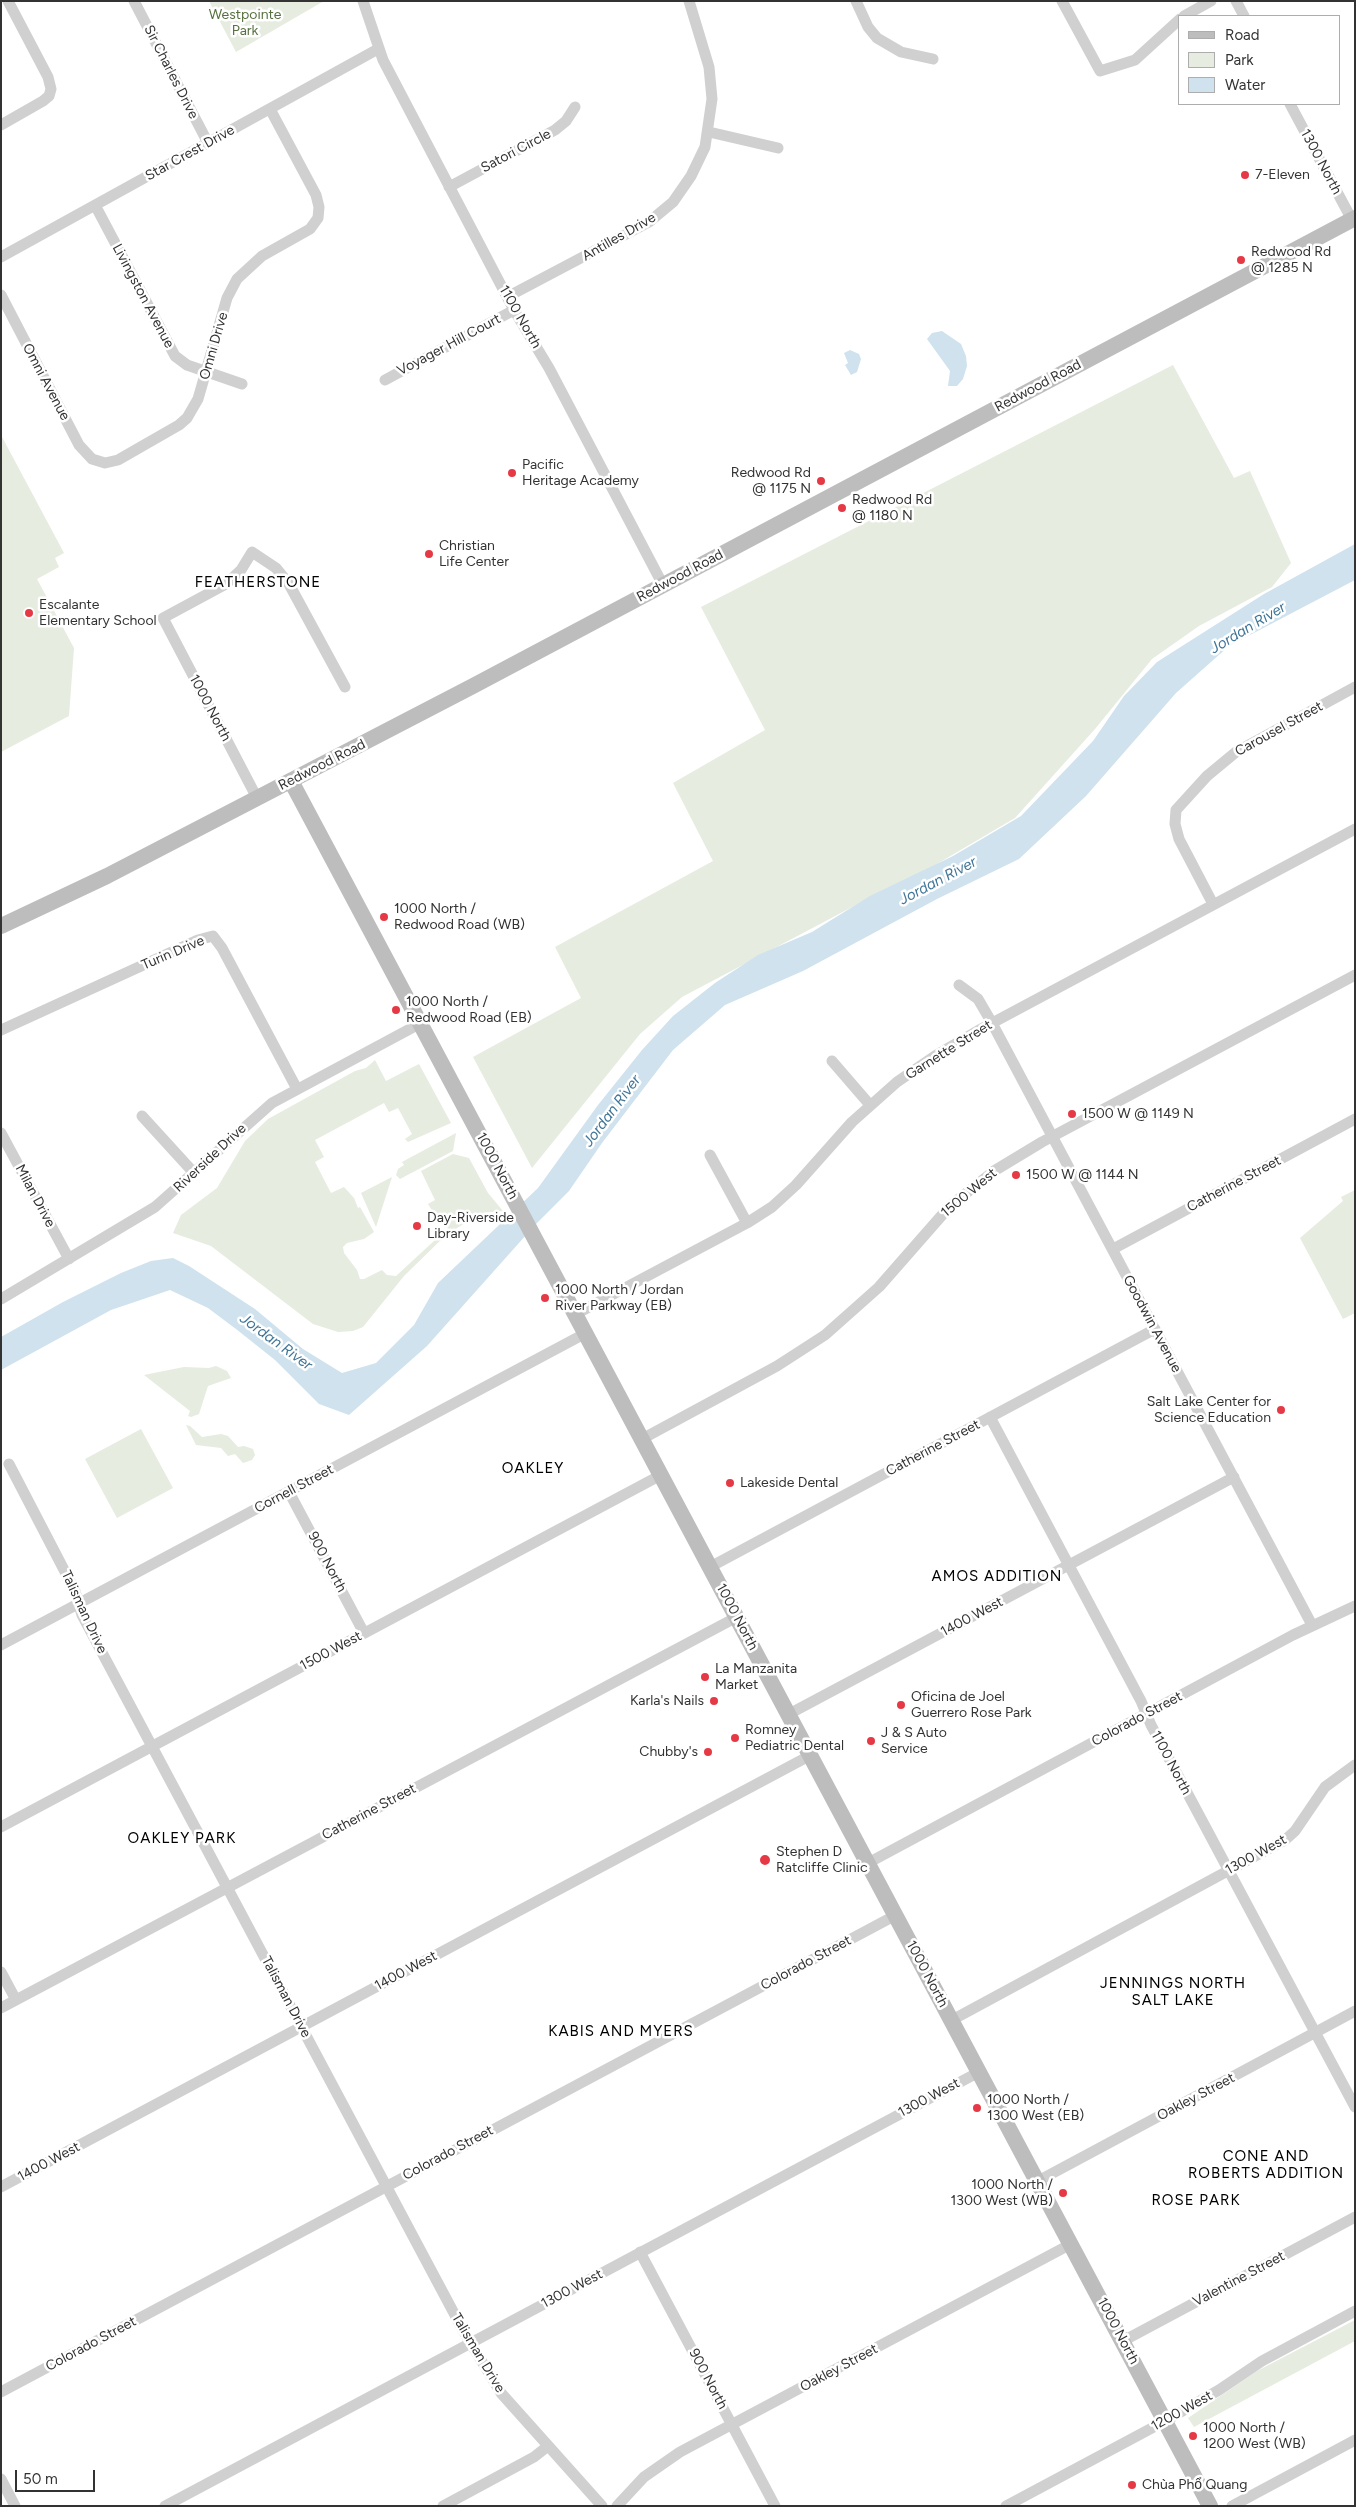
<!DOCTYPE html>
<html>
<head>
<meta charset="utf-8">
<style>
	body { margin:0 }
	#map { position:relative; width:1356px; height:2507px; overflow:hidden; background:#fff; font-family:Figtree,sans-serif }
	canvas { display:block }
	.frame { position:absolute; inset:0; border:2px solid #333; pointer-events:none }
	.legend { position:absolute; left:1178px; top:15px; width:162px; height:90px; box-sizing:border-box; background:#fff; border:1px solid #adadad; margin:0; padding:6px 9px; list-style:none; font-size:15px; color:#333 }
	.legend li { display:flex; align-items:center; gap:10px; height:25px }
	.legend b { width:25px; border:1px solid #adadad }
	.scale { position:absolute; left:15px; top:2470px; width:80px; height:22px; box-sizing:border-box; border:2px solid #333; border-top:0; padding-left:6px; font-size:15px; line-height:18px; white-space:nowrap; color:#333; -webkit-text-stroke:4px #fff; paint-order:stroke }
</style>
</head>
<body>
<div id="map">
<canvas width="1356" height="2507"></canvas>
<div class="frame"></div>
<ul class="legend">
<li><b style="height:6px;background:#bdbdbd"></b>Road</li>
<li><b style="height:14px;background:#e6ecdf"></b>Park</li>
<li><b style="height:14px;background:#cfe2ee"></b>Water</li>
</ul>
<div class="scale">50 m</div>
</div>
<script>
const g = document.querySelector('canvas').getContext('2d');
g.lineJoin = 'round';
function fillPath(path, color) { g.fillStyle = color; g.fill(path, 'evenodd'); }
const shape = rows => new Path2D(rows.map(r => 'M' + r).join(''));
function trace(path, color, width, dash) { g.strokeStyle = color; g.lineWidth = width; g.lineCap = dash ? 'butt' : 'round'; g.setLineDash(dash || []); g.stroke(path); }
function write(font, color, halo, rows, align = 'center') {
  g.font = font + ' Figtree,sans-serif'; g.lineWidth = 5; g.setLineDash([]); g.textBaseline = 'middle'; g.strokeStyle = halo; g.fillStyle = color; for (const [text, x, y, turn = 0] of rows) {
    g.save(); g.translate(x, y); g.rotate((+turn || 0) * Math.PI / 180); g.textAlign = isNaN(turn) ? turn : align; if (halo) g.strokeText(text, 0, 0); g.fillText(text, 0, 0); g.restore();
  }
}
fillPath(shape([
	[209,1,324,1,236,52],
	[1173,365,1234,478,1250,471,1291,563,1272,587,1199,626,1152,659,1095,729,1015,818,930,868,873,896,682,997,640,1034,532,1168,473,1057,581,998,555,947,713,861,673,783,765,730,701,607],
	[1,435,64,553,55,558,59,567,37,579,74,648,69,716,1,752],
	[375,1060,386,1081,419,1064,451,1123,408,1142,405,1139,412,1134,398,1108,389,1112,384,1103,315,1140,324,1157,315,1162,331,1193,344,1187,354,1198,358,1208,360,1207,374,1232,364,1239,347,1243,343,1247,344,1253,357,1270,360,1279,364,1279,382,1270,387,1275,396,1276,448,1228,445,1223,436,1217,428,1204,435,1200,421,1171,453,1154,469,1158,488,1193,503,1211,482,1213,447,1234,404,1276,363,1327,353,1331,338,1332,313,1324,211,1246,173,1233,181,1215,217,1188,245,1141,268,1119,355,1071,366,1068],
	[456,1133,453,1151,400,1179,396,1175,398,1169,404,1165,402,1162],
	[392,1177,376,1227,361,1193],
	[1355,1190,1355,1313,1343,1319,1300,1238,1343,1201,1341,1197],
	[216,1366,227,1371,231,1378,208,1386,199,1414,191,1417,188,1416,190,1411,144,1375,184,1367,209,1368],
	[186,1425,190,1426,202,1437,221,1434,228,1436,238,1447,244,1446,253,1449,255,1455,252,1460,243,1463,235,1454,228,1456,221,1448,196,1445],
	[141,1429,173,1488,117,1518,85,1459],
	[1355,2320,1355,2341,1194,2427,1188,2418,1257,2371]
]), '#e6ecdf');
fillPath(shape([
	[942,331,961,344,966,356,967,366,963,379,957,386,948,386,950,371,927,339,932,333],
	[850,350,859,354,861,359,857,372,851,375,845,365,848,363,844,353],
	[1355,544,1355,580,1229,646,1176,693,1086,796,1019,859,937,899,803,971,725,1005,673,1050,602,1143,569,1191,535,1225,427,1346,349,1415,319,1404,275,1360,236,1329,208,1308,170,1290,111,1310,1,1370,1,1337,63,1302,121,1273,151,1261,173,1258,189,1266,255,1309,303,1349,342,1373,376,1363,414,1325,438,1283,538,1188,598,1105,642,1050,673,1016,715,983,758,955,812,932,870,896,953,856,1021,816,1093,741,1124,696,1157,662,1264,594]
]), '#cfe2ee');
trace(shape([
	[134,1,208,143],
	[363,1,383,60,514,310,549,368,663,585],
	[856,1,868,27,877,38,901,52,933,59],
	[1062,1,1100,71,1135,60,1180,19],
	[1236,1,1244,16],
	[1184,16,1211,1],
	[1290,104,1352,220],
	[1,125,43,101,49,96,51,89,48,77,8,1],
	[709,132,778,148],
	[449,187,555,130,566,121,575,107],
	[95,205,175,356,187,365,242,384],
	[1,257,378,49],
	[1,295,79,445,92,459,105,463,118,460,179,425,187,418,198,399,227,298,237,279,262,256,310,229,318,218,319,207,316,195,270,109],
	[507,297,649,222,673,202,691,176,705,147,712,99,709,67,689,1],
	[385,380,514,310],
	[257,798,163,618,226,584,241,570,252,552,276,568,289,584,345,687],
	[1213,904,1179,839,1175,824,1176,810,1207,776,1236,752,1355,687],
	[959,985,978,999,992,1023,1312,1625],
	[1,1030,198,940,213,936,222,948,297,1089],
	[832,1061,870,1105],
	[142,1116,194,1173],
	[1,1133,69,1259],
	[710,1155,747,1223],
	[1113,1249,1355,1119],
	[1,1299,155,1207,272,1103,421,1023],
	[576,1314,747,1223,772,1207,796,1185,852,1122,897,1082,935,1056,981,1029,1355,829],
	[990,1417,1141,1701,1151,1725,1355,2107],
	[642,1439,777,1366,825,1335,879,1287,950,1206,994,1171,1042,1142,1355,975],
	[9,1464,75,1591,82,1615,464,2332,501,2393,602,2506],
	[289,1492,364,1633],
	[710,1567,1155,1329],
	[1,1645,586,1333],
	[789,1714,1234,1477],
	[1,1827,661,1475],
	[868,1863,1293,1635,1355,1606],
	[1,1972,16,2000],
	[1,2008,737,1617],
	[952,2020,1285,1840,1295,1831,1325,1787,1355,1765],
	[1038,2181,1355,2011],
	[1,2187,811,1755],
	[640,2252,775,2506],
	[1123,2341,1355,2217],
	[1,2392,896,1915],
	[1,2479,15,2506],
	[165,2506,979,2072],
	[443,2506,534,2457,548,2446],
	[617,2506,644,2477,680,2452,1071,2244],
	[1006,2506,1165,2421,1219,2390,1262,2361,1355,2311],
	[1232,2506,1355,2440]
]), '#d0d0d0', 11);
trace(shape([
	[291,781,1210,2506],
	[1,926,107,876,473,686,1355,218]
]), '#bdbdbd', 16);
for (const [x, y, r, color] of [
	[1245,175,5,"#e63946"],
	[1241,260,5,"#e63946"],
	[512,473,5,"#e63946"],
	[821,481,5,"#e63946"],
	[842,508,5,"#e63946"],
	[429,554,5,"#e63946"],
	[29,613,5,"#e63946"],
	[384,917,5,"#e63946"],
	[396,1010,5,"#e63946"],
	[1072,1114,5,"#e63946"],
	[1016,1175,5,"#e63946"],
	[417,1226,5,"#e63946"],
	[545,1298,5,"#e63946"],
	[1281,1410,5,"#e63946"],
	[730,1483,5,"#e63946"],
	[705,1677,5,"#e63946"],
	[714,1701,5,"#e63946"],
	[901,1705,5,"#e63946"],
	[735,1738,5,"#e63946"],
	[871,1741,5,"#e63946"],
	[708,1752,5,"#e63946"],
	[765,1860,6,"#e63946"],
	[977,2108,5,"#e63946"],
	[1063,2193,5,"#e63946"],
	[1193,2436,5,"#e63946"],
	[1132,2485,5,"#e63946"]
]) { const dot = new Path2D(); dot.arc(x, y, r, 0, 2 * Math.PI); g.fillStyle = color; g.fill(dot); trace(dot, '#fff', 2); }
write('14px', '#56703f', '#fff', [
	["Westpointe",245,15],
	["Park",245,31]
]);
write('14px', '#333', '#fff', [
	["Sir Charles Drive",171,72,63],
	["Satori Circle",516,151,-28],
	["Star Crest Drive",190,153,-29],
	["1300 North",1321,162,62],
	["Antilles Drive",619,237,-30],
	["Livingston Avenue",143,296,62],
	["1100 North",520,317,60],
	["Voyager Hill Court",449,345,-28],
	["Omni Drive",214,346,-74],
	["Omni Avenue",46,382,62],
	["Redwood Road",1038,386,-28],
	["Redwood Road",680,576,-28],
	["1000 North",210,708,62],
	["Carousel Street",1279,729,-29],
	["Redwood Road",322,765,-27],
	["Turin Drive",173,953,-23],
	["Garnette Street",949,1050,-32],
	["Riverside Drive",210,1158,-43],
	["1000 North",497,1166,62],
	["Catherine Street",1234,1184,-28],
	["1500 West",969,1193,-40],
	["Milan Drive",35,1196,62],
	["Goodwin Avenue",1152,1324,62],
	["Catherine Street",933,1448,-28],
	["Cornell Street",294,1489,-28],
	["900 North",327,1562,62],
	["Talisman Drive",84,1612,65],
	["1000 North",737,1617,62],
	["1400 West",972,1617,-28],
	["1500 West",331,1651,-28],
	["Colorado Street",1137,1719,-28],
	["1100 North",1171,1763,62],
	["Catherine Street",369,1812,-28],
	["1300 West",1256,1855,-29],
	["Colorado Street",806,1963,-28],
	["1400 West",406,1971,-28],
	["1000 North",927,1974,62],
	["Talisman Drive",286,1997,62],
	["Oakley Street",1196,2097,-28],
	["1300 West",929,2098,-28],
	["Colorado Street",448,2153,-28],
	["1400 West",49,2162,-28],
	["Valentine Street",1239,2279,-28],
	["1300 West",572,2289,-28],
	["1000 North",1118,2331,62],
	["Colorado Street",91,2344,-28],
	["Talisman Drive",478,2353,59],
	["Oakley Street",839,2368,-28],
	["900 North",708,2379,62],
	["1200 West",1182,2411,-29]
]);
write('14px', '#333', '#fff', [
	["7-Eleven",1255,175],
	["Redwood Rd",1251,252],
	["@ 1285 N",1251,268],
	["Pacific",522,465],
	["Heritage Academy",522,481],
	["Redwood Rd",811,473,"right"],
	["@ 1175 N",811,489,"right"],
	["Redwood Rd",852,500],
	["@ 1180 N",852,516],
	["Christian",439,546],
	["Life Center",439,562],
	["Escalante",39,605],
	["Elementary School",39,621],
	["1000 North /",394,909],
	["Redwood Road (WB)",394,925],
	["1000 North /",406,1002],
	["Redwood Road (EB)",406,1018],
	["1500 W @ 1149 N",1082,1114],
	["1500 W @ 1144 N",1026,1175],
	["Day-Riverside",427,1218],
	["Library",427,1234],
	["1000 North / Jordan",555,1290],
	["River Parkway (EB)",555,1306],
	["Salt Lake Center for",1271,1402,"right"],
	["Science Education",1271,1418,"right"],
	["Lakeside Dental",740,1483],
	["La Manzanita",715,1669],
	["Market",715,1685],
	["Oficina de Joel",911,1697],
	["Guerrero Rose Park",911,1713],
	["Karla's Nails",704,1701,"right"],
	["Romney",745,1730],
	["Pediatric Dental",745,1746],
	["J & S Auto",881,1733],
	["Service",881,1749],
	["Chubby's",698,1752,"right"],
	["Stephen D",776,1852],
	["Ratcliffe Clinic",776,1868],
	["1000 North /",987,2100],
	["1300 West (EB)",987,2116],
	["1000 North /",1053,2185,"right"],
	["1300 West (WB)",1053,2201,"right"],
	["1000 North /",1203,2428],
	["1200 West (WB)",1203,2444],
	["Chùa Phổ Quang",1142,2485]
], 'left');
g.letterSpacing = '1px';
write('15px', '#000', '#fff', [
	["FEATHERSTONE",258,583],
	["OAKLEY",533,1469],
	["AMOS ADDITION",997,1577],
	["OAKLEY PARK",182,1839],
	["JENNINGS NORTH",1173,1984],
	["SALT LAKE",1173,2001],
	["KABIS AND MYERS",621,2032],
	["CONE AND",1266,2157],
	["ROBERTS ADDITION",1266,2174],
	["ROSE PARK",1196,2201]
]);
g.letterSpacing = '0px';
write('italic 15px', '#3f7597', '#fff', [
	["Jordan River",1248,628,-31],
	["Jordan River",938,881,-28],
	["Jordan River",612,1111,-53],
	["Jordan River",276,1342,36]
]);
</script>
</body>
</html>
